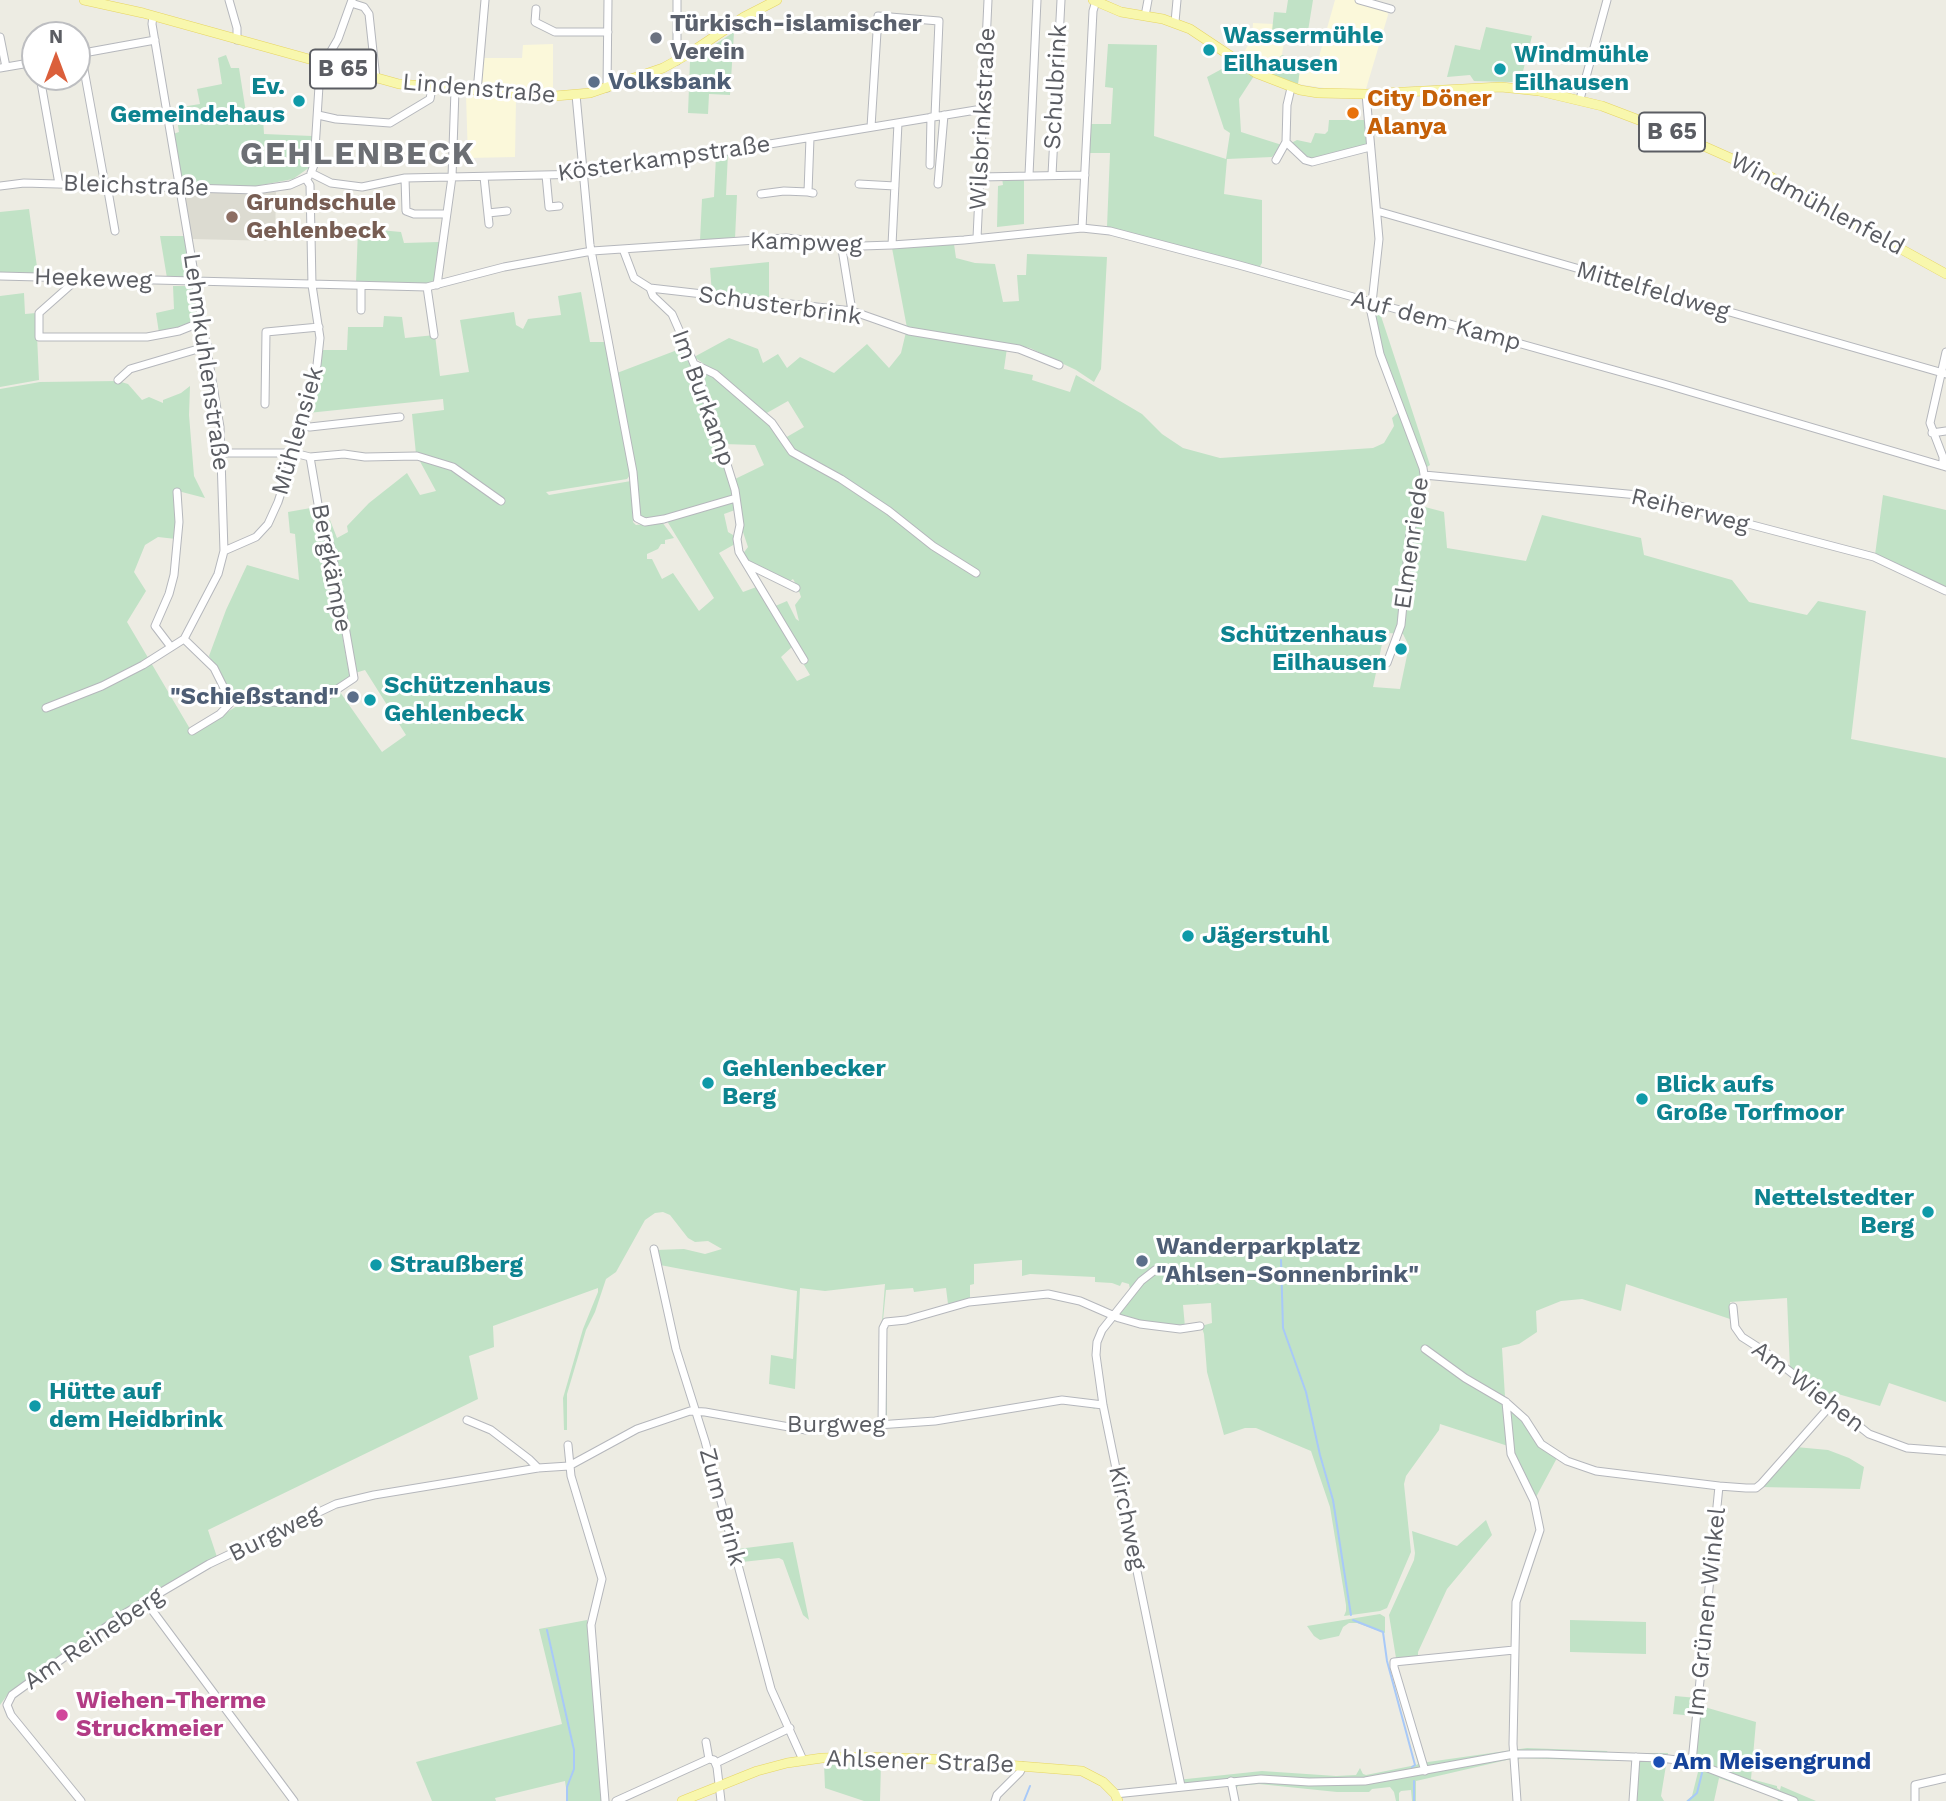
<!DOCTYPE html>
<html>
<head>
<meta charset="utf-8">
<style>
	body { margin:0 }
	#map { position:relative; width:1946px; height:1801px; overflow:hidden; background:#edece3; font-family:"Work Sans",sans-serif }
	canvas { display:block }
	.north { position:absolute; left:21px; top:21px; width:70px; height:70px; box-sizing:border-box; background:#fff; border:2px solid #bdbec1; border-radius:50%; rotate:0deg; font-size:19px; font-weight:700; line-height:28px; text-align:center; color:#5b5d63 }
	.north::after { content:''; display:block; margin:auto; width:24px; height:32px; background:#db5f3b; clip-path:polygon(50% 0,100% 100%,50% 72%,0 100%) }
</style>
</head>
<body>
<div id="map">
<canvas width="1946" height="1801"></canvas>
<div class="north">N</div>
</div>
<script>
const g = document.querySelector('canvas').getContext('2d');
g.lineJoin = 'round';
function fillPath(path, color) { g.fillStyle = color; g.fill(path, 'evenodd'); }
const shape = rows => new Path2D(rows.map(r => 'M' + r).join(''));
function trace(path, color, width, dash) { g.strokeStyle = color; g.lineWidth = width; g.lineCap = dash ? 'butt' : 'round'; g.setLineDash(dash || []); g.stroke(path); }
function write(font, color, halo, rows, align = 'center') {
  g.font = font + ' "Work Sans",sans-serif'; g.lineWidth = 6; g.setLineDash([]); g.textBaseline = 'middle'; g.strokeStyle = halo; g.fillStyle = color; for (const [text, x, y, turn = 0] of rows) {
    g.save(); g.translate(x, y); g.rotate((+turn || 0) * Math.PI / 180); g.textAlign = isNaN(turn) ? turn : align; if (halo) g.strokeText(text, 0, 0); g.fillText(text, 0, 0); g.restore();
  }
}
fillPath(shape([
	[1335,0,1355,0,1387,10,1388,15,1366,89,1331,89,1298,84,1300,68,1317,64],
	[1253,23,1273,24,1273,31,1285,32,1282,55,1273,63,1268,73,1241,57,1252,39],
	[553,44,553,92,480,87,483,58,522,58,523,45],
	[466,95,516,99,515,157,468,158]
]), '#fbf8da');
fillPath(shape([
	[187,191,276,192,275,241,192,239,184,195]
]), '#dcdbd1');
fillPath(shape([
	[1288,0,1313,0,1308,31,1272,31,1274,12,1286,13],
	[1486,27,1532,36,1521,79,1546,81,1580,89,1579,91,1545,83,1474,81,1470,75,1447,77,1455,45,1480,50],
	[734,32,730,95,709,94,708,114,688,113,690,61],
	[1108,44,1157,45,1154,136,1226,159,1230,133,1224,129,1207,77,1231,64,1254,76,1239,99,1241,132,1282,145,1272,157,1227,159,1224,194,1262,200,1262,263,1259,268,1107,227,1110,153,1088,153,1090,124,1111,124,1113,88,1105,87],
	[226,55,231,68,239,68,247,119,263,118,264,134,312,136,310,167,293,179,251,187,185,185,182,182,173,134,179,132,176,113,170,113,169,109,200,104,197,89,222,84,218,58],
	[1282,55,1301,62,1298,84,1268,73,1273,63],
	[1329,120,1366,120,1368,144,1312,160,1307,159,1291,143,1297,140,1311,143,1315,133,1325,134,1328,131],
	[728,153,726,195,737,195,735,239,700,241,702,199,714,197,716,156],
	[1002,178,1024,178,1024,224,997,227,998,186,1003,185],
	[29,209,38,274,0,273,0,212],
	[358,228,401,232,404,243,439,242,436,280,432,284,356,283],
	[160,236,187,236,192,279,167,278],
	[954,244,956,258,975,263,995,264,1003,302,1019,301,1017,275,1026,275,1027,254,1107,257,1101,369,1094,382,1076,370,1030,348,907,328,892,248],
	[769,262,769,301,712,294,710,268],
	[173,286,194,286,199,317,187,325,159,333,156,313,174,309],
	[581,292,590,342,608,342,631,474,627,479,546,492,549,495,631,481,633,522,636,525,662,522,674,538,665,540,665,544,661,544,658,549,647,554,647,559,652,559,662,579,673,573,699,611,714,598,667,521,733,501,735,510,724,514,728,532,733,535,735,544,719,553,743,592,759,586,793,646,781,657,797,681,810,675,804,665,805,662,773,607,787,601,796,619,799,621,795,605,801,597,798,588,793,579,787,583,749,562,742,555,748,547,742,529,735,479,764,465,755,445,723,444,699,372,715,375,785,438,804,427,788,401,765,414,717,373,694,357,729,338,758,349,763,363,778,354,787,368,800,357,834,373,867,344,889,368,901,353,906,332,1007,348,1004,369,1033,375,1032,380,1070,392,1076,375,1142,414,1162,434,1183,448,1220,458,1373,448,1384,443,1394,426,1392,418,1402,409,1381,354,1373,312,1375,309,1379,310,1430,465,1421,471,1423,481,1411,521,1425,526,1425,507,1444,512,1447,548,1526,561,1542,515,1641,538,1644,555,1732,580,1749,602,1807,615,1818,601,1866,611,1851,739,1946,758,1946,1402,1889,1383,1880,1406,1831,1392,1826,1398,1790,1369,1787,1298,1730,1302,1733,1320,1626,1284,1621,1311,1582,1299,1561,1301,1536,1311,1537,1332,1519,1344,1502,1348,1508,1446,1440,1424,1439,1430,1406,1476,1404,1484,1411,1552,1387,1608,1380,1611,1344,1616,1346,1611,1346,1605,1330,1507,1311,1451,1256,1428,1245,1428,1224,1435,1207,1372,1204,1334,1202,1328,1201,1326,1212,1323,1211,1303,1183,1305,1185,1327,1145,1323,1118,1314,1133,1292,1130,1289,1129,1284,1122,1282,1120,1286,1112,1283,1095,1282,1095,1277,1030,1274,1022,1276,1022,1260,974,1264,974,1284,970,1285,970,1299,948,1304,946,1288,914,1292,913,1288,886,1290,883,1320,886,1323,957,1305,1033,1296,1068,1299,1065,1302,1044,1297,970,1304,887,1324,885,1329,887,1421,935,1418,1066,1397,1093,1402,1095,1409,1075,1402,1063,1403,970,1418,795,1430,876,1422,879,1420,882,1321,885,1284,825,1291,800,1288,795,1389,769,1384,771,1355,793,1359,797,1291,660,1265,656,1250,684,1249,705,1254,722,1249,708,1241,695,1242,688,1238,670,1215,663,1212,655,1213,645,1220,616,1272,606,1279,595,1312,586,1330,567,1394,567,1430,564,1430,563,1398,583,1329,598,1292,598,1288,493,1326,494,1347,469,1356,478,1399,208,1530,218,1560,93,1636,8,1694,0,1705,0,389,40,382,118,381,128,384,142,400,149,397,163,403,163,400,181,393,190,386,189,415,194,476,205,498,178,491,176,539,158,537,145,545,134,572,146,591,127,622,193,734,240,704,322,703,340,692,382,752,406,735,365,670,355,673,341,599,336,601,350,678,320,698,306,700,235,698,227,689,209,656,226,610,247,565,299,580,295,534,290,533,288,512,322,506,325,522,330,520,337,538,348,532,347,526,369,503,407,473,420,495,436,491,416,454,412,414,444,410,443,399,308,413,313,381,319,373,322,350,347,350,348,327,383,327,384,316,402,317,405,338,435,335,440,376,469,372,460,320,514,312,516,325,523,329,528,319,561,315,558,296],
	[1388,633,1403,634,1409,646,1400,689,1373,687,1382,644],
	[24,293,25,314,36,313,39,380,0,387,0,296],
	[685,347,734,490,733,496,648,520,639,516,617,373],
	[1883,495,1946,510,1946,588,1875,555],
	[1508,1405,1557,1458,1535,1499,1514,1460],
	[1796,1447,1828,1450,1849,1458,1864,1467,1860,1489,1760,1487],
	[1486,1520,1492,1535,1447,1589,1418,1652,1418,1656,1396,1658,1389,1615,1414,1560,1415,1553,1412,1531,1457,1546],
	[793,1542,809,1620,803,1615,783,1560,779,1558,742,1562,738,1549],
	[1380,1614,1385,1617,1385,1633,1357,1623,1349,1623,1343,1627,1339,1636,1320,1640,1314,1636,1307,1626],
	[587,1620,604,1801,568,1801,565,1781,495,1798,496,1801,432,1801,416,1762,562,1724,539,1629],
	[1570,1620,1646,1622,1646,1654,1570,1652],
	[1675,1696,1697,1698,1695,1716,1673,1714],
	[1400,1697,1421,1763,1527,1748,1607,1751,1608,1753,1611,1754,1610,1761,1520,1758,1518,1760,1521,1801,1514,1801,1511,1759,1416,1781,1416,1801,1412,1801,1411,1790,1401,1791,1399,1793,1399,1801,1396,1801,1394,1792,1390,1787,1372,1789,1369,1792,1337,1792,1259,1784,1238,1786,1236,1789,1229,1784,1179,1788,1177,1780,1262,1771,1336,1776,1356,1775,1360,1768,1363,1774,1366,1775,1416,1765,1418,1764,1417,1760],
	[1701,1706,1756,1722,1751,1779,1777,1786,1777,1788,1780,1790,1781,1786,1816,1801,1778,1801,1777,1798,1719,1778,1714,1801,1686,1801,1692,1796,1699,1768,1687,1764,1688,1757,1695,1758],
	[1638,1753,1668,1753,1661,1796,1664,1801,1630,1801,1636,1786],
	[824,1763,881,1763,880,1801,864,1801,825,1788]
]), '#c1e2c6');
trace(shape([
	[1281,1260,1283,1328,1306,1392,1320,1455,1333,1500,1351,1615],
	[1353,1620,1383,1632,1387,1661,1415,1765,1412,1767],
	[547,1630,574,1750,574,1769,567,1787,567,1801],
	[1414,1781,1414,1801],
	[1024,1801,1030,1786],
	[1688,1801,1697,1793,1702,1773]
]), '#a8c9f8', 2);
const minor = shape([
	[229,0,237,28,237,40],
	[677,0,677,61],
	[1359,0,1391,9],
	[351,3,364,7,369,14,376,79],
	[536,9,535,22,555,32,608,32],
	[1145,16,1148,0],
	[1175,22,1177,0],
	[0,37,6,67],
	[81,53,105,185],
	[78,54,155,40],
	[0,68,35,62],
	[40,77,59,184],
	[607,88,608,0],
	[477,92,485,0],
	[1366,94,1379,239,1371,312,1380,354,1423,468,1425,481,1410,533,1401,625,1387,663],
	[576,95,590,245,633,472,637,518,645,522,664,519,736,498],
	[1580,99,1607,0],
	[318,115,336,119,390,123,430,99,432,88],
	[871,127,878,16,939,21,935,116],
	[810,138,808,192,813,193],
	[1286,142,1305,160,1312,162,1370,147],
	[1276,160,1286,142,1287,105,1291,88],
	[930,165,931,117],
	[311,173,331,183,362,187,405,178,588,174,982,109],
	[311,173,314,165,320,70,338,39,352,0],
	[546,175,549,207,559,206],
	[1029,175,1037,0],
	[1052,175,1061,0],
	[484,177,489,224],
	[980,177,1085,175],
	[405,178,406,211,414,214,446,214],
	[859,184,895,186],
	[938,184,944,115],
	[107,185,115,231],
	[0,186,24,183,256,190,290,185,308,177],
	[761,194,784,191,808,192],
	[1377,211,1946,374],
	[488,213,507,211],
	[1082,228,1093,11,1096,1],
	[977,238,988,0],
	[841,243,852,311],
	[892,245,898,123],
	[623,249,634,278,650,288,852,311,909,331,1019,349,1059,365],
	[0,276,427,287,504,267,592,251,786,238,862,246,892,245,964,240,1082,228,1110,231,1239,265,1664,384,1946,467],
	[74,278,74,282,39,313,39,337,147,337,179,331,204,321],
	[437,285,452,177,455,90],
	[427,287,434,335],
	[650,288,653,296,672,314,694,364,716,429,735,490,740,525,737,539,739,552,804,660],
	[361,310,361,286],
	[694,364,715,374,772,423,792,452,841,479,889,511,933,546,976,573],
	[118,380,130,369,208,346],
	[265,404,266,332,319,327],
	[303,426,310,427,400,417],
	[1932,433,1946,431],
	[223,453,294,453,310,457,344,454,365,457,417,456,453,467,501,501],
	[1943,466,1943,457,1930,423,1946,352],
	[1424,475,1638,495,1874,557,1946,591],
	[224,551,256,537,268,524,278,502,294,453,303,426,311,381,317,365,320,338,312,285,310,185,306,179],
	[747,564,796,588],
	[184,639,214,668,226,692,234,699,241,701,306,703,321,700,354,678,332,552,318,504,310,457],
	[171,647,155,626,169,594,174,575,179,522,177,492],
	[46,708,102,686,143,665,184,639,218,574,224,551,220,427,152,24,153,16],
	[192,731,220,714,234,699],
	[654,1249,676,1349,705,1441,771,1689,803,1760],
	[1155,1270,1141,1281,1102,1330,1097,1342,1096,1355,1103,1405,1181,1786],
	[1733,1307,1735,1327,1742,1337,1764,1351,1869,1434,1907,1448,1946,1451],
	[1425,1349,1465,1378,1506,1402,1525,1419,1541,1444,1567,1461,1596,1471,1719,1486],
	[1506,1402,1511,1454,1534,1501,1540,1530,1516,1602,1513,1744,1517,1801],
	[467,1420,491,1430,529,1459,538,1468],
	[882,1425,883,1328,886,1322,906,1320,969,1302,1048,1294,1080,1301,1119,1318,1140,1324,1180,1329,1200,1326],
	[568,1445,571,1476,602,1579,591,1625,605,1801],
	[146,1602,294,1801],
	[706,1742,709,1759,714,1760,717,1767,721,1801],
	[1692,1762,1719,1486,1746,1488,1756,1488,1761,1484,1831,1405],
	[716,1763,790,1728],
	[1425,1771,1394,1667,1394,1662,1514,1650],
	[1231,1781,1235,1801],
	[1115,1794,1261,1779,1309,1782,1365,1781,1514,1754,1547,1754,1661,1758,1692,1762,1794,1801],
	[81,1801,11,1715,7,1705,12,1695,124,1614,209,1564,336,1504,374,1495,538,1468,569,1466,637,1429,690,1411,705,1412,806,1430,935,1421,1062,1400,1103,1405],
	[616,1801,709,1759],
	[995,1801,997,1795,1020,1772,1023,1766],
	[1633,1801,1636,1757],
	[1915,1801,1915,1785,1946,1778]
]);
const major = shape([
	[84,0,143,13,399,84,555,96,590,93,663,68,690,53,744,17,777,0],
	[1093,0,1121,12,1163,19,1190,29,1256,73,1300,90,1318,93,1366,94,1501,87,1539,91,1602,106,1681,136,1762,172,1946,274],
	[682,1801,757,1771,787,1763,822,1758,863,1757,931,1759,1082,1771,1103,1782,1115,1794,1118,1801]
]);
trace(minor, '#b5b7bc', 9);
trace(major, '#e6d463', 10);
trace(minor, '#fff', 7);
trace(major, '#f8f7ad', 9);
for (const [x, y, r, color] of [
	[656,38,7,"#6b7280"],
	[1209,50,7,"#0f9aa8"],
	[1500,69,7,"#0f9aa8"],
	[594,82,7,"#5c6f8a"],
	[299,101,7,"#0f9aa8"],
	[1353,113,7,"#e8710a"],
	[232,217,7,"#8d6e63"],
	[1401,649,7,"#0f9aa8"],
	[353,697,7,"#5c6f8a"],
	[370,700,7,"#0f9aa8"],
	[1188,936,7,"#0f9aa8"],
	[708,1083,7,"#0f9aa8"],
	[1642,1099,7,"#0f9aa8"],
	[1928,1212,7,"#0f9aa8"],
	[1142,1261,7,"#5c6f8a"],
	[376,1265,7,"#0f9aa8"],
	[35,1406,7,"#0f9aa8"],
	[62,1715,7,"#d1479c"],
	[1659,1762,7,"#1a4fb4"]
]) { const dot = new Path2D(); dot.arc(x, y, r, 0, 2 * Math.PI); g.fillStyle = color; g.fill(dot); trace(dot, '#fff', 2.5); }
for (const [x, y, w] of [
	[343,69,66],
	[1672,132,66]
]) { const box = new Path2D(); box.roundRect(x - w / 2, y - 19.5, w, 39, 5); g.fillStyle = '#fff'; g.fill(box); trace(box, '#5b5d63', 2); }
write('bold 23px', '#5b5d63', null, [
	["B 65",343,69],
	["B 65",1672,132]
]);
write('bold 24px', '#5b616d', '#fff', [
	["Türkisch-islamischer",670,24],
	["Verein",670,52]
], 'left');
write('bold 24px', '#0d838f', '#fff', [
	["Wassermühle",1223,36],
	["Eilhausen",1223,64],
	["Windmühle",1514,55],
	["Eilhausen",1514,83],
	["Ev.",285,87,"right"],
	["Gemeindehaus",285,115,"right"],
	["Schützenhaus",1387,635,"right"],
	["Eilhausen",1387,663,"right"],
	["Schützenhaus",384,686],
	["Gehlenbeck",384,714],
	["Jägerstuhl",1202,936],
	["Gehlenbecker",722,1069],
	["Berg",722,1097],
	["Blick aufs",1656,1085],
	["Große Torfmoor",1656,1113],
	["Nettelstedter",1914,1198,"right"],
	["Berg",1914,1226,"right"],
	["Straußberg",390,1265],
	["Hütte auf",49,1392],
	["dem Heidbrink",49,1420]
], 'left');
write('bold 24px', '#4e5e75', '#fff', [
	["Volksbank",608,82],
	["\"Schießstand\"",339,697,"right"],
	["Wanderparkplatz",1156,1247],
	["\"Ahlsen-Sonnenbrink\"",1156,1275]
], 'left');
write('24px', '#5b5d63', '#fff', [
	["Schulbrink",1056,87,-87],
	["Lindenstraße",479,89,5],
	["Wilsbrinkstraße",983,119,-87],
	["Kösterkampstraße",664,159,-8],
	["Bleichstraße",136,186,2],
	["Windmühlenfeld",1817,204,28],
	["Kampweg",806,243,2],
	["Heekeweg",93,279,2],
	["Mittelfeldweg",1653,291,16],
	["Schusterbrink",780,306,8],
	["Auf dem Kamp",1436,321,15],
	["Lehmkuhlenstraße",206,362,82],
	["Im Burkamp",703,398,70],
	["Mühlensiek",298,431,-74],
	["Reiherweg",1690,511,14],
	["Elmenriede",1412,543,-82],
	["Bergkämpe",331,568,79],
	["Am Wiehen",1808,1387,37],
	["Burgweg",836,1425],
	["Zum Brink",722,1507,75],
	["Kirchweg",1127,1518,78],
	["Burgweg",275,1534,-26],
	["Im Grünen Winkel",1707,1612,-84],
	["Am Reineberg",94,1639,-34],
	["Ahlsener Straße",920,1762,2]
]);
write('bold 24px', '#c56008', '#fff', [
	["City Döner",1367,99],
	["Alanya",1367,127]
], 'left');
write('bold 24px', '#785e54', '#fff', [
	["Grundschule",246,203],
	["Gehlenbeck",246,231]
], 'left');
write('bold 24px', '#b23c85', '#fff', [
	["Wiehen-Therme",76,1701],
	["Struckmeier",76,1729]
], 'left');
write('bold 24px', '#164399', '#fff', [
	["Am Meisengrund",1673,1762]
], 'left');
g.letterSpacing = '2px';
write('bold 32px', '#6c6f74', '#fff', [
	["GEHLENBECK",358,155]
]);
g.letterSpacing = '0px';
</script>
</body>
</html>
